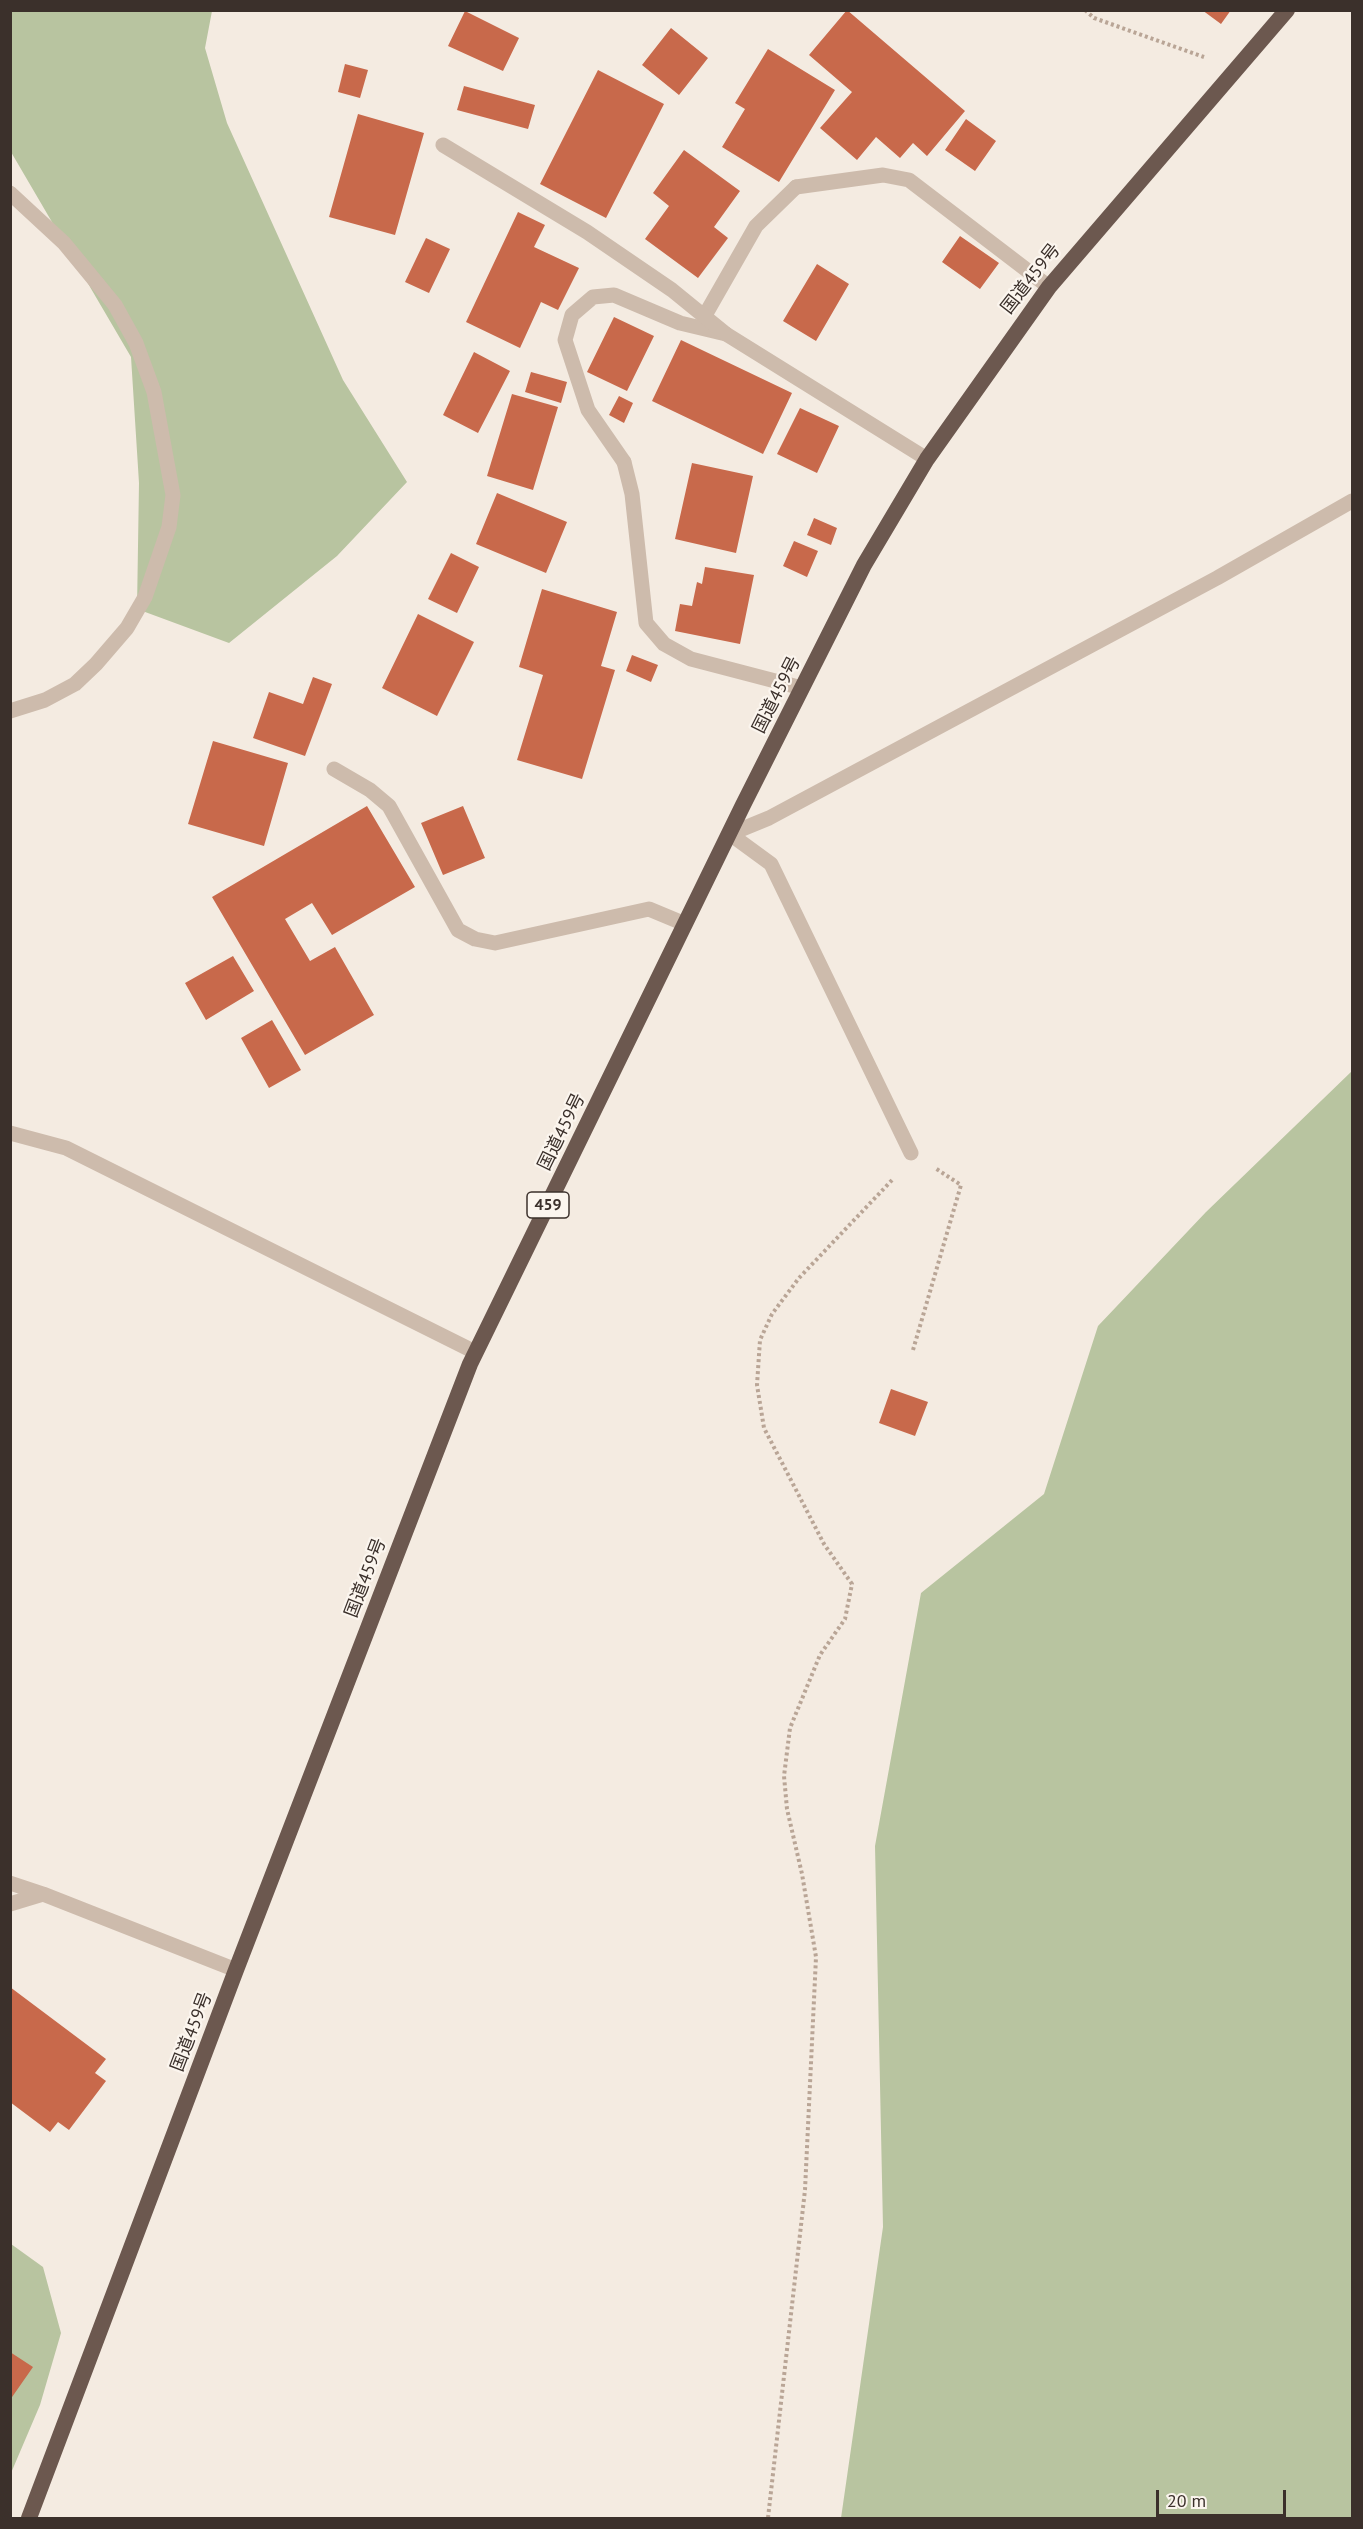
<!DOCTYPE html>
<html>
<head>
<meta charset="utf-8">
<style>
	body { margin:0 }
	#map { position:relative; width:1363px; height:2529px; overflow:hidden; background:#f4ebe1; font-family:"PT Sans",sans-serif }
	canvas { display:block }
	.frame { position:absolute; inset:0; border:12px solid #3b302b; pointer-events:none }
	.scale { position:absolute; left:1156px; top:2490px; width:130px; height:27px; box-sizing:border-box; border:3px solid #3b302b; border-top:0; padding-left:8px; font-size:18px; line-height:21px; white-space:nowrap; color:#3b302b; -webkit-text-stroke:4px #fbf5ee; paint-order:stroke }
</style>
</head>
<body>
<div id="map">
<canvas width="1363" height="2529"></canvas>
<div class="frame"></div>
<div class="scale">20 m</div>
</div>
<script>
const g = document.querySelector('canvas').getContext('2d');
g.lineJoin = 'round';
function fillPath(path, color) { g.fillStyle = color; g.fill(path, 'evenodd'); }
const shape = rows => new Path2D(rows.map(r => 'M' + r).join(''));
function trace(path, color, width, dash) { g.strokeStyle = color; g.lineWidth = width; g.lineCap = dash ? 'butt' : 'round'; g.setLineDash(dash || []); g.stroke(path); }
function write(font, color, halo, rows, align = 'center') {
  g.font = font + ' "PT Sans","Noto Sans JP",sans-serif'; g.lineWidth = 4.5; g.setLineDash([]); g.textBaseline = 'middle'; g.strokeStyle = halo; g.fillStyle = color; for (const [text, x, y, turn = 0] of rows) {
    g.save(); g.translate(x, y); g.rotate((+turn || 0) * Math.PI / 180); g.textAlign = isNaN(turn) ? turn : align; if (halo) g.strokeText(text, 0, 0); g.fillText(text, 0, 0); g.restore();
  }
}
fillPath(shape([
	[10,11,212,11,205,48,227,123,343,380,407,482,337,556,229,643,137,609,139,483,131,357,11,152],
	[1352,1071,1352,2518,841,2518,883,2227,875,1846,921,1593,1044,1494,1098,1326,1206,1212],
	[11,2244,43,2267,61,2333,40,2405,11,2473]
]), '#b8c4a0');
fillPath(shape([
	[847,10,965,111,927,156,913,143,900,158,876,137,857,160,820,128,852,92,809,55],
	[1202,10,1231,10,1221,24],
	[465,11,519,38,503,71,448,46],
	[671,28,708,58,679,95,642,65],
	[768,49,835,90,779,182,722,147,745,109,735,103],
	[345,64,368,70,360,98,338,92],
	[598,70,664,104,606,218,540,184],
	[464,86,535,105,528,129,457,110],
	[358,114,424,133,395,235,329,217],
	[966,119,996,141,975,171,945,150],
	[684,150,740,191,714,227,728,238,698,278,645,239,669,206,653,193],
	[518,212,545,225,534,247,579,268,558,310,541,302,520,348,466,322],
	[960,236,999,263,980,289,942,262],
	[426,238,450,249,429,293,405,282],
	[817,264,849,284,816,341,783,321],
	[614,317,654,336,627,391,587,372],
	[681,340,792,393,763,454,652,401],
	[474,352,510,371,478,433,443,415],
	[531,372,567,382,561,403,525,392],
	[512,394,558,407,533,490,487,476],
	[619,396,633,403,624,423,609,415],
	[800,408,839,426,817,473,777,454],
	[692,463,753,476,736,553,675,539],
	[497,493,567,522,546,573,476,544],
	[814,518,837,528,831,545,807,535],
	[794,541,818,551,807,577,783,566],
	[451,553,479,567,457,613,428,599],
	[705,567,754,575,740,644,675,631,680,604,692,606,697,582,702,584],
	[542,589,617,612,601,666,615,670,582,779,517,760,543,675,519,667],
	[418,614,474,642,437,716,382,688],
	[632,655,658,665,651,682,626,671],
	[313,677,332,684,305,756,253,738,269,692,303,704],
	[213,741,288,763,264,846,188,824],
	[367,806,415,887,332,935,312,903,285,919,310,961,335,947,374,1015,305,1055,212,897],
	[463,806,485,858,443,875,421,823],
	[233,956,254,991,206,1020,185,983],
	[272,1020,301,1070,269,1088,241,1038],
	[891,1389,928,1402,915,1436,879,1423],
	[10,1987,106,2059,95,2073,106,2081,69,2130,58,2122,50,2132,10,2102],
	[10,2352,33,2367,10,2400]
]), '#c8694b');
trace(shape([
	[1085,10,1094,18,1204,57],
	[913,1350,961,1185,935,1168],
	[768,2518,805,2190,816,1957,802,1874,787,1809,784,1776,790,1728,820,1655,845,1619,852,1584,824,1544,764,1428,757,1385,760,1340,772,1314,799,1278,894,1178]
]), '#b9a596', 4, [3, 3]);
trace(shape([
	[704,317,756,226,796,187],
	[624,462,588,410,565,340,572,315,593,297,614,295,680,323,726,334]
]), '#cdbbac', 15);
trace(shape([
	[443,145,587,232,672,290,726,334,927,459],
	[796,187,883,175,909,180,1049,287],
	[10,193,64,243,115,305,136,343,154,392,173,495,169,527,145,597,127,628,96,664,75,684,45,700,10,711],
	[624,462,632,494,646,623,664,644,691,659,802,688],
	[334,769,370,790,389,806,458,930,475,939,495,943,649,909,685,924],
	[730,834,769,818,1217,578,1352,501],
	[730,834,771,864,911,1153],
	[10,1133,66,1148,475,1352],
	[10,1883,43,1894,236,1970],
	[10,1904,43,1894]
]), '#cdbbac', 15);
trace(shape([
	[29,2518,236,1970,470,1364,743,805,864,565,927,459,1049,287,1287,10]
]), '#6c584f', 16);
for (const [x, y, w] of [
	[548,1205,42]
]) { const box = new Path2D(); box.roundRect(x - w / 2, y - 13, w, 26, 4.5); g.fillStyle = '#fbf5ee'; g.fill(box); trace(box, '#3b302b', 1.5); }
write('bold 16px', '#3b302b', null, [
	["459",548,1205]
]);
write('18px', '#3b302b', '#fbf5ee', [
	["国道459号",1031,279,-52],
	["国道459号",777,695,-63],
	["国道459号",562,1132,-64],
	["国道459号",366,1578,-69],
	["国道459号",192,2032,-69]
]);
</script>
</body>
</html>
